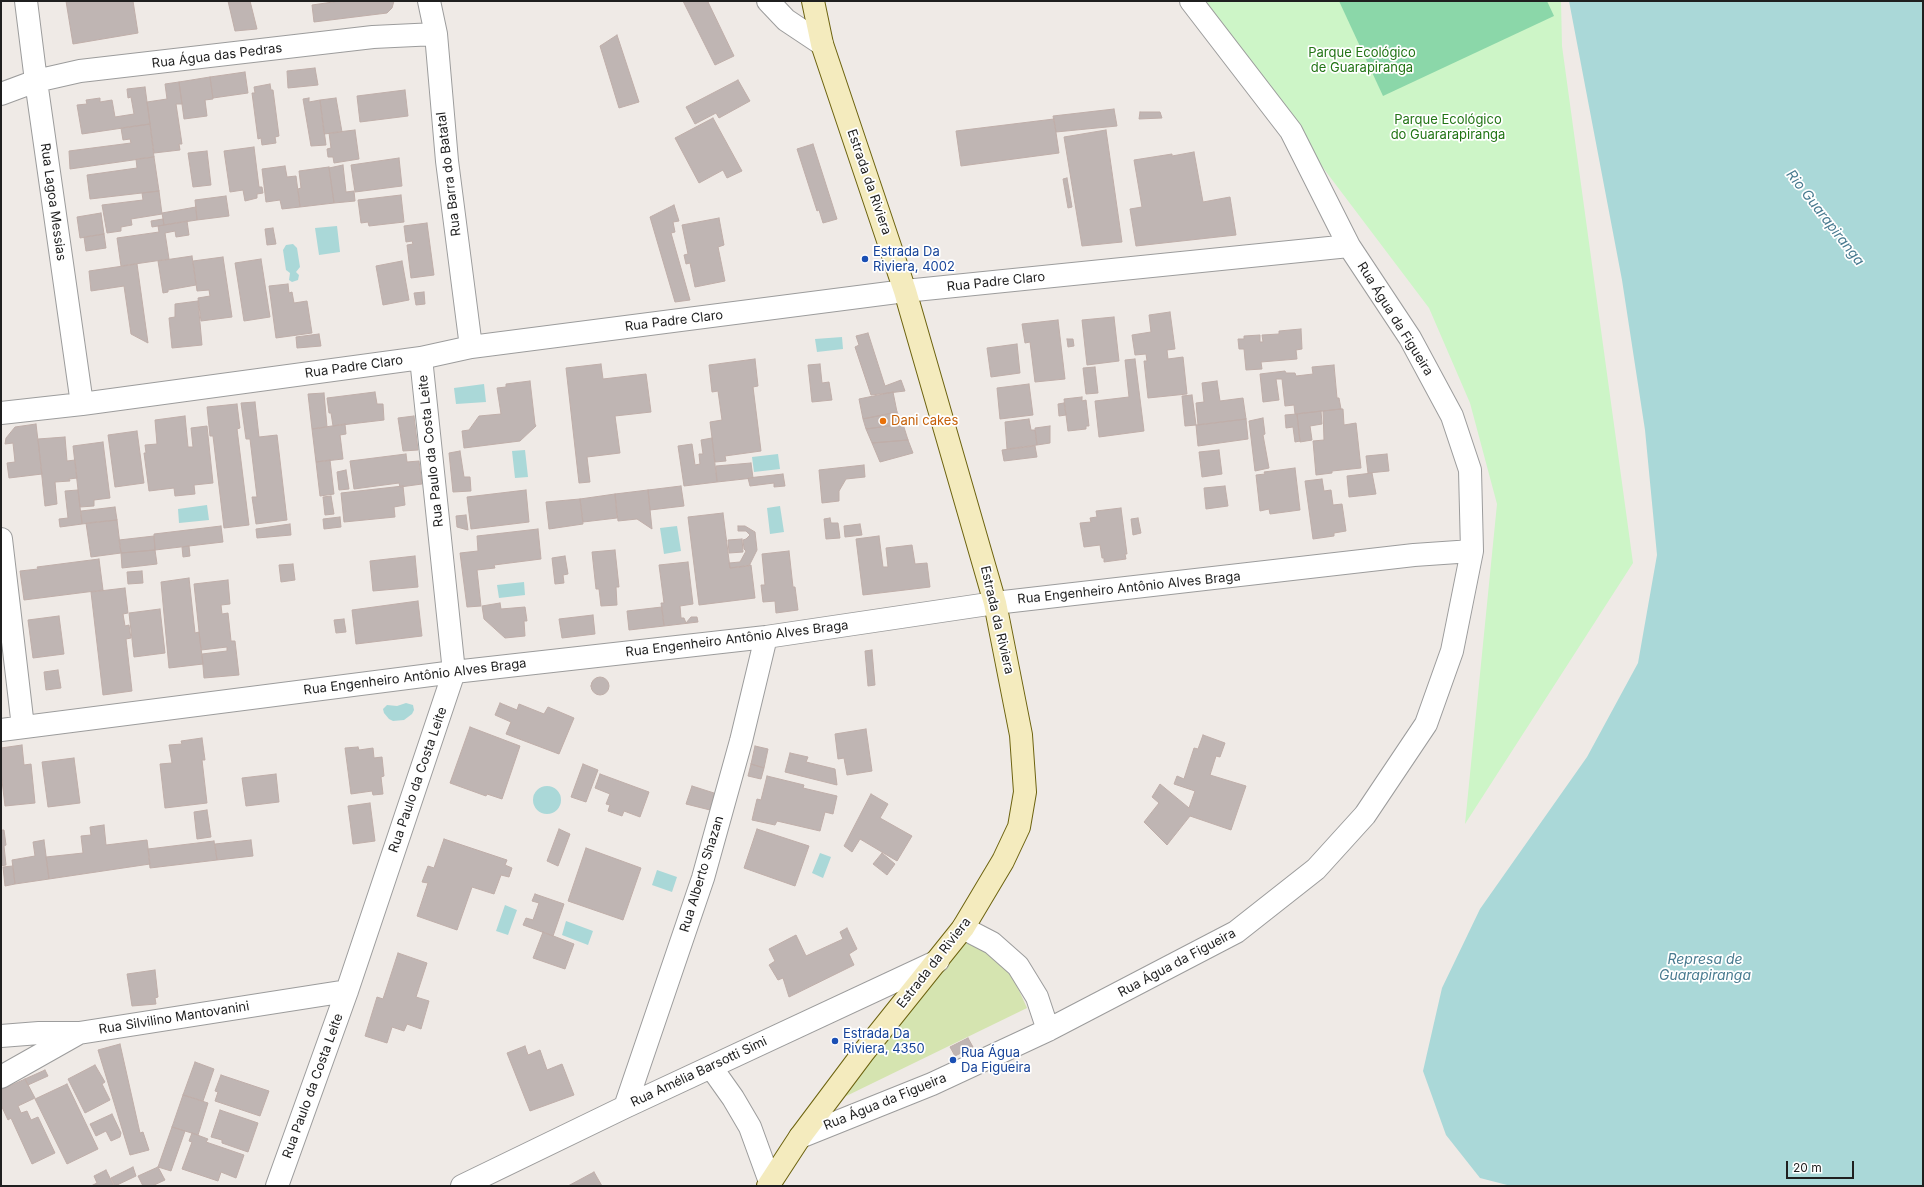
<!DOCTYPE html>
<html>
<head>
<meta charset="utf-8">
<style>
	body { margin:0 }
	#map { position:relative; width:1924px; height:1187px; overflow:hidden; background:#efeae6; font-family:Inter,sans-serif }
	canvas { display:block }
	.frame { position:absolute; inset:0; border:2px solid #1f1f1f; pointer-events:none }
	.scale { position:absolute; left:1786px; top:1161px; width:68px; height:18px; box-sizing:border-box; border:2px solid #1f1f1f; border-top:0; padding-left:5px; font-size:12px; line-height:14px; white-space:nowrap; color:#1f1f1f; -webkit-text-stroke:3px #fff; paint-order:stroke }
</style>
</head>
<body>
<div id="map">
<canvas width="1924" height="1187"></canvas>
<div class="frame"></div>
<div class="scale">20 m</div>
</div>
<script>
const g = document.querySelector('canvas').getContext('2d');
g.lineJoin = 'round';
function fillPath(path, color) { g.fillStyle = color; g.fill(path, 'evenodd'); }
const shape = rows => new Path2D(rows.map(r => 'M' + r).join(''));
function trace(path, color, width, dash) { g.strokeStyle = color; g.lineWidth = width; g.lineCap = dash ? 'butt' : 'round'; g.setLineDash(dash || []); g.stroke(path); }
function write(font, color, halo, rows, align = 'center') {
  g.font = font + ' Inter,sans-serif'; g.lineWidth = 3.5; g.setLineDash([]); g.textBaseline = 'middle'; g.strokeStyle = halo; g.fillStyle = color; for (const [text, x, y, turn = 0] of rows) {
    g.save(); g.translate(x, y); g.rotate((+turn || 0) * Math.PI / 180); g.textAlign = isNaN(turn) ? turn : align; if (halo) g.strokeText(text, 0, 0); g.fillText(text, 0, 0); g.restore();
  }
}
fillPath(shape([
	[967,936,991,950,1013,977,1027,1008,836,1101]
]), '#d5e4b0');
fillPath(shape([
	[1197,1,1561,1,1562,46,1633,563,1465,824,1497,504,1470,403,1429,308]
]), '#cdf5c7');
fillPath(shape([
	[1339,1,1547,1,1554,16,1383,96]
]), '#8bd7a9');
fillPath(shape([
	[1569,1,1923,1,1923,1186,1511,1186,1480,1178,1446,1135,1423,1071,1442,988,1480,909,1587,757,1638,663,1657,555,1645,430,1622,280],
	[337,226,340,252,319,255,315,228],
	[293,244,297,248,300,267,296,272,299,275,298,280,292,282,289,280,290,273,286,270,283,250,286,245],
	[842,337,843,349,817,352,815,339],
	[484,384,486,402,456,404,454,388],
	[525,450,528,477,515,478,512,451],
	[778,454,780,469,754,472,752,457],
	[207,505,209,520,179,523,178,509],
	[780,506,784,532,770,534,767,508],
	[677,526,681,551,664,554,660,528],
	[524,582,525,595,499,598,497,585],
	[406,703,413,705,414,710,412,714,404,720,393,721,389,719,384,713,383,709,387,705,397,706],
	'533 800a14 14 0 1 1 28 0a14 14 0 1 1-28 0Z',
	[820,853,831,857,823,878,812,873],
	[657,870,677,877,672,892,652,885],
	[505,905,517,910,508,935,496,931],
	[566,921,593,931,588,945,562,935]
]), '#aad8d8');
const building = shape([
	[66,1,133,1,138,33,73,44,66,1],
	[228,1,250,1,257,29,235,31,228,1],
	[340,1,394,1,392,8,387,13,314,22,312,5,340,1],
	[683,1,711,1,708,2,734,56,715,65,683,1],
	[617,35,639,102,619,108,600,46,617,35],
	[315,68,318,85,288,88,287,71,315,68],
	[245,72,248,93,213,98,210,77,245,72],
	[210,77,213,99,205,100,207,116,184,119,179,82,210,77],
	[738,80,750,101,719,118,716,113,695,124,686,107,738,80],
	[179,82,182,104,176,104,182,144,179,144,180,150,154,153,147,102,167,99,165,84,179,82],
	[270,84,271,90,273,90,279,136,275,137,276,143,262,145,261,138,258,139,252,93,255,93,254,87,270,84],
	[145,87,150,124,82,134,77,105,87,104,86,100,100,98,100,102,112,100,115,117,134,114,131,97,128,98,127,89,145,87],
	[405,90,408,116,360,122,357,96,405,90],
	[309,98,309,102,320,100,326,145,311,146,303,99,309,98],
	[336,98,342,132,324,134,320,100,336,98],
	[1114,109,1117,126,1056,132,1053,116,1114,109],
	[1140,112,1160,112,1162,118,1139,119,1140,112],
	[713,118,742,171,727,178,723,170,699,183,675,138,713,118],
	[1054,119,1059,153,961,166,956,131,1054,119],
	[150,124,154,157,70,169,69,151,131,143,130,139,123,140,121,128,150,124],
	[355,130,359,159,334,163,333,157,328,157,327,149,331,148,329,133,355,130],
	[1106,130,1122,242,1082,246,1064,137,1106,130],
	[813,144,837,219,823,223,819,210,817,211,797,149,813,144],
	[254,147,259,187,262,187,263,193,257,194,257,198,245,201,243,190,230,192,224,151,254,147],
	[207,151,211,185,193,187,188,153,207,151],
	[1194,152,1203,202,1230,197,1236,235,1136,246,1130,209,1142,207,1134,160,1172,154,1172,156,1194,152],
	[154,157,159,191,90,199,87,175,137,168,136,159,154,157],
	[399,158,402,186,355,192,351,165,399,158],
	[343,165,346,192,354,191,355,201,334,203,329,168,343,165],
	[285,166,287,177,296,176,300,207,282,209,280,200,266,202,262,169,285,166],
	[329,167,334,203,300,207,298,189,301,188,299,171,329,167],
	[1067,178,1072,207,1068,208,1063,179,1067,178],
	[159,191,162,214,131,219,132,225,121,227,121,231,107,233,102,205,143,200,142,193,159,191],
	[401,195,404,222,369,226,368,222,361,223,358,200,401,195],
	[226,196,229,216,197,220,195,200,226,196],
	[674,205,679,221,673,222,675,232,671,233,690,300,675,302,650,217,674,205],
	[196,207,197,220,164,225,162,213,196,207],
	[101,213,104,234,80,238,77,217,101,213],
	[719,218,724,245,718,247,725,281,695,287,690,263,686,264,684,255,688,254,682,225,719,218],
	[163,219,164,225,152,227,151,221,163,219],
	[187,221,189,235,176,237,175,231,165,233,169,259,121,266,117,238,159,232,158,226,187,221],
	[427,223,434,275,411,278,407,245,413,244,412,241,406,242,404,226,427,223],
	[273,228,276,244,267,245,265,229,273,228],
	[104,234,106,248,86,251,84,237,104,234],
	[192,256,196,285,168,290,168,292,163,293,158,261,192,256],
	[223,257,232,317,201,321,198,298,210,296,209,290,197,291,193,261,223,257],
	[261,259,270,317,244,321,235,263,261,259],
	[402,261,409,300,383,305,376,266,402,261],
	[137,264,148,343,131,334,124,286,91,291,89,271,137,264],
	[288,284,289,293,292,292,294,303,307,301,312,333,276,338,269,286,288,284],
	[424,292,425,304,416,305,414,293,424,292],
	[198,301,202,345,172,348,169,318,175,317,175,304,198,301],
	[1170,312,1175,349,1167,350,1168,359,1183,357,1187,394,1148,398,1144,361,1147,361,1146,354,1135,355,1132,335,1151,332,1149,315,1170,312],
	[1114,317,1119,361,1087,365,1082,320,1114,317],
	[1058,320,1065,379,1035,382,1030,342,1025,343,1022,324,1058,320],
	[1301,329,1302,349,1296,350,1297,359,1261,362,1262,369,1246,370,1244,349,1239,349,1238,339,1244,339,1244,336,1260,335,1260,342,1263,342,1262,335,1279,334,1279,331,1301,329],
	[868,333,885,386,901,380,905,391,871,395,855,347,859,345,856,336,868,333],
	[319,334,321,346,297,348,296,337,319,334],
	[1067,339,1073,339,1074,346,1068,347,1067,339],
	[1017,344,1020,373,991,377,987,348,1017,344],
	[755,359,758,386,753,387,761,451,725,456,726,461,715,462,710,422,722,420,718,391,712,392,709,365,755,359],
	[1135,359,1144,431,1099,437,1095,401,1129,397,1125,360,1135,359],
	[601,364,603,379,646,374,651,412,615,416,620,453,587,457,590,482,579,483,566,368,601,364],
	[820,364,822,383,829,382,832,400,812,402,808,365,820,364],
	[1334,365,1337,398,1339,398,1341,409,1295,414,1294,405,1285,406,1282,379,1276,379,1279,400,1263,402,1260,374,1285,371,1286,373,1295,373,1296,376,1313,374,1312,367,1334,365],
	[1095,367,1098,393,1086,394,1083,368,1095,367],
	[530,381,535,424,536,426,520,441,464,448,462,431,469,430,479,416,501,414,497,388,506,387,506,384,530,381],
	[1217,381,1220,401,1243,398,1246,419,1198,425,1196,403,1204,402,1202,383,1217,381],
	[1029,384,1033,415,1000,419,997,388,1029,384],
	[375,392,377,404,383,404,384,420,333,426,331,413,329,413,327,398,375,392],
	[893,392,897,412,863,419,859,399,893,392],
	[324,393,327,427,312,429,308,394,324,393],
	[1192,395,1196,425,1185,426,1182,396,1192,395],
	[1082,397,1082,401,1086,400,1089,426,1086,426,1086,429,1068,431,1064,399,1082,397],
	[255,402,259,437,277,435,287,520,256,524,252,497,257,497,250,439,246,439,241,403,255,402],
	[1064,403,1066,415,1059,416,1058,404,1064,403],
	[237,404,240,428,237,429,249,525,224,528,213,436,210,436,207,407,237,404],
	[1341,409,1343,409,1344,425,1356,423,1361,468,1332,471,1332,473,1316,475,1313,441,1324,440,1323,411,1341,409],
	[1321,411,1322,424,1310,426,1312,440,1300,442,1297,414,1321,411],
	[897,412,903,424,866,429,863,419,897,412],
	[1297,414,1300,441,1295,442,1293,427,1286,428,1285,415,1297,414],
	[185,416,188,447,193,447,191,428,207,426,213,483,194,485,195,494,175,496,174,488,149,491,144,453,146,453,145,445,157,444,155,420,185,416],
	[414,416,418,450,403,451,398,418,414,416],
	[1263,418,1265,434,1263,435,1269,468,1255,471,1249,421,1263,418],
	[1029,419,1031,430,1035,430,1037,445,1007,449,1005,422,1029,419],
	[1246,419,1248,439,1198,446,1196,425,1246,419],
	[36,424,42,474,9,478,7,463,15,462,13,443,5,444,6,438,15,427,36,424],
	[345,424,346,434,340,435,343,459,316,462,312,429,345,424],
	[903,424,908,440,872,443,866,429,903,424],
	[1050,426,1050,443,1037,445,1035,428,1050,426],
	[137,431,144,483,115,487,108,435,137,431],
	[65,437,67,461,75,460,77,478,69,479,70,481,55,482,57,504,45,506,38,439,65,437],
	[712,438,717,482,684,486,678,446,692,444,695,465,700,464,699,454,703,454,701,440,712,438],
	[908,440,913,453,880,462,872,443,908,440],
	[103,442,110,498,94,500,94,506,80,507,73,446,103,442],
	[1035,446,1037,457,1004,461,1002,450,1035,446],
	[1219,450,1222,474,1202,477,1199,452,1219,450],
	[460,451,464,477,470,477,471,491,453,492,449,453,460,451],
	[406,454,407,462,419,461,422,484,400,487,399,483,354,489,350,461,406,454],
	[1387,454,1389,471,1368,473,1366,456,1387,454],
	[330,460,334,494,320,496,316,462,330,460],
	[751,463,753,478,717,482,716,466,751,463],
	[864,465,865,477,846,479,839,491,839,501,822,503,819,470,864,465],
	[1295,468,1300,510,1270,514,1269,509,1260,511,1256,475,1265,474,1264,472,1295,468],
	[346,470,349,489,339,490,337,472,346,470],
	[1372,473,1376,494,1349,497,1347,476,1372,473],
	[783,474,785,486,774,487,774,483,750,486,748,478,783,474],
	[1322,479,1324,491,1331,490,1333,505,1342,504,1346,531,1334,533,1334,536,1313,539,1305,481,1322,479],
	[403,486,405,505,394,507,395,517,344,522,341,493,403,486],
	[681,486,684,506,650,510,648,490,681,486],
	[1225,486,1228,506,1206,509,1204,488,1225,486],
	[78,490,82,524,60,527,59,519,68,518,65,491,78,490],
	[526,490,529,522,471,529,467,497,526,490],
	[648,490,652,529,637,519,618,521,615,494,648,490],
	[615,494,617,518,583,522,580,499,615,494],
	[331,496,334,514,325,515,323,497,331,496],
	[580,499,583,524,549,529,546,502,580,499],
	[115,507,117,520,82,524,81,511,115,507],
	[1121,508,1127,554,1125,554,1126,559,1104,562,1104,558,1102,558,1100,545,1084,547,1080,523,1091,522,1090,518,1097,517,1096,511,1121,508],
	[723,513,730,568,751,565,755,598,699,605,688,517,723,513],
	[466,515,468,530,457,527,456,516,466,515],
	[340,517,341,527,324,529,323,519,340,517],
	[830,518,831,523,838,523,840,538,826,539,824,519,830,518],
	[1138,518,1141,533,1133,535,1131,519,1138,518],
	[117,520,121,553,91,557,86,523,117,520],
	[290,524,291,535,257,538,256,529,290,524],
	[860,524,862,535,845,537,844,526,860,524],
	[221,526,223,542,155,550,154,534,221,526],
	[738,526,745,526,755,532,757,550,749,566,730,568,729,563,740,562,746,551,744,549,743,540,746,539,750,535,746,531,738,531,738,526],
	[538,529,541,559,494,565,495,568,477,570,481,606,467,607,460,553,478,551,477,536,538,529],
	[154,536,155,550,121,553,119,540,154,536],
	[879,536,883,567,888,567,886,548,912,545,915,564,927,563,930,587,863,595,856,539,879,536],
	[742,539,743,552,729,553,728,540,742,539],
	[189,546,190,556,183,557,182,547,189,546],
	[155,550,157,564,122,568,121,553,155,550],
	[615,550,619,587,616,587,617,605,601,606,599,589,596,589,592,552,615,550],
	[789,551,793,587,795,587,798,610,776,613,775,601,763,602,761,585,765,585,762,554,789,551],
	[415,556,418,587,373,591,370,561,415,556],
	[565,556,568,574,563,575,564,583,555,584,552,558,565,556],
	[99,559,103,590,24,600,20,571,38,569,37,567,99,559],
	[688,562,693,604,680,606,681,618,684,618,686,623,691,617,697,617,698,622,664,626,661,603,664,603,659,565,688,562],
	[293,564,295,580,281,582,279,565,293,564],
	[142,571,143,583,128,584,127,572,142,571],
	[189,578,195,633,199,632,203,664,169,668,161,582,189,578],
	[228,580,230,604,221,605,222,614,228,613,231,641,235,641,239,675,204,678,202,654,227,651,227,647,201,650,194,584,228,580],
	[125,588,128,613,123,614,125,626,129,625,131,638,126,639,132,691,103,695,91,592,125,588],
	[418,601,422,636,356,644,352,610,418,601],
	[500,603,501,609,525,607,527,621,524,621,525,636,505,638,484,619,482,606,500,603],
	[662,607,664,626,629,630,627,611,662,607],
	[160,609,165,653,134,657,129,613,160,609],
	[593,615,595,634,562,638,559,619,593,615],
	[59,616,64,654,33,658,28,620,59,616],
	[344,619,346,632,336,633,334,620,344,619],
	[872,650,875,685,868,686,865,651,872,650],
	[58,670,61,688,46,690,44,672,58,670],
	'591 686a9 9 0 1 1 18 0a9 9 0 1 1-18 0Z',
	[500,703,517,710,519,704,544,714,548,707,574,718,559,754,506,734,511,722,495,715,500,703],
	[470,727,520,746,502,799,487,794,486,796,450,783,470,727],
	[866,729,872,771,847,775,844,758,838,759,835,734,866,729],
	[1203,735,1225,743,1220,757,1216,756,1210,775,1246,786,1231,830,1190,816,1167,845,1144,822,1159,803,1152,797,1160,784,1189,808,1195,791,1174,784,1177,776,1184,779,1194,748,1198,749,1203,735],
	[202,738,205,760,202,760,207,803,165,808,160,764,172,763,169,745,182,744,181,741,202,738],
	[22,745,24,765,31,764,35,803,5,806,1,772,1,748,22,745],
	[755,746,768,749,764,768,751,764,755,746],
	[358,747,359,750,373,748,374,758,382,757,384,776,381,777,383,794,373,795,372,791,351,794,345,748,358,747],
	[790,753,808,757,806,762,835,769,837,785,785,772,790,753],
	[74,758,80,803,48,807,42,762,74,758],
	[583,764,598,770,586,802,571,797,583,764],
	[751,764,764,768,761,779,748,776,751,764],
	[276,774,279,802,246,806,242,778,276,774],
	[600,774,649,792,640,817,624,811,622,816,608,811,610,805,606,804,610,794,595,788,600,774],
	[767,776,804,785,803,788,837,796,833,814,825,812,820,831,777,821,775,825,752,820,757,799,761,800,767,776],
	[692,786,714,793,710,810,686,804,692,786],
	[871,794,888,804,880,818,912,836,897,861,860,839,852,852,844,846,871,794],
	[370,803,375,841,353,844,348,806,370,803],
	[207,810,211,837,197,839,194,812,207,810],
	[104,825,106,845,147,840,150,864,49,879,46,857,83,853,81,836,91,835,90,827,104,825],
	[1,826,1,830,4,830,6,845,4,846,6,865,1,866,1,826],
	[559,829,570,834,558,866,547,861,559,829],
	[757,829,809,846,795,886,744,868,757,829],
	[444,839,507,860,505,865,512,868,509,877,501,875,494,894,472,887,457,930,417,916,428,883,422,882,428,866,434,868,444,839],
	[44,840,49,879,15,884,12,860,35,856,33,842,44,840],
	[251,840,253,856,217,860,215,844,251,840],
	[214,841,217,860,150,868,148,849,214,841],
	[586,848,641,868,623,920,568,901,586,848],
	[882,853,895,864,887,875,873,864,882,853],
	[13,866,15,884,5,886,3,867,13,866],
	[535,894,564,904,553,936,523,925,526,918,533,920,539,903,532,901,535,894],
	[847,928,857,949,849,954,854,965,789,997,783,978,778,980,769,965,775,961,769,949,796,935,806,956,843,939,840,932,847,928],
	[543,932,574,944,565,969,533,958,543,932],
	[398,953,427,963,416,997,429,1001,421,1029,407,1024,404,1031,392,1027,387,1043,365,1036,377,997,383,999,398,953],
	[155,970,158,997,155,998,156,1004,132,1006,127,974,155,970],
	[968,1038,973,1047,955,1056,950,1047,968,1038],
	[120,1044,140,1133,143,1132,149,1150,130,1155,98,1050,120,1044],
	[525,1046,528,1055,540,1050,547,1070,562,1064,574,1095,530,1111,507,1053,525,1046],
	[195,1062,214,1069,203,1101,183,1095,195,1062],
	[95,1065,105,1082,102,1084,110,1100,85,1113,68,1079,95,1065],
	[45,1070,48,1076,28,1085,25,1079,45,1070],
	[221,1075,269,1091,260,1116,215,1101,218,1092,215,1091,221,1075],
	[25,1079,35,1098,18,1106,21,1113,27,1111,31,1120,38,1117,55,1153,32,1164,11,1118,8,1120,1,1105,1,1090,25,1079],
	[67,1084,98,1149,67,1164,35,1099,67,1084],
	[183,1095,208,1103,198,1135,172,1127,183,1095],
	[220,1110,258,1123,248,1152,222,1143,222,1140,211,1137,220,1110],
	[112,1114,121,1133,120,1137,111,1141,106,1131,96,1136,90,1124,112,1114],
	[172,1127,185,1131,171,1171,158,1167,172,1127],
	[192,1133,208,1139,206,1142,244,1155,236,1178,221,1172,218,1181,182,1169,192,1142,189,1141,192,1133],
	[133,1167,136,1176,115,1186,111,1178,133,1167],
	[158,1167,165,1180,152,1186,143,1186,138,1176,158,1167],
	[106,1170,114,1186,91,1186,97,1183,94,1176,106,1170],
	[594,1172,602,1186,568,1186,594,1172]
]);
fillPath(building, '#bfb5b3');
trace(building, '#bfaea9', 1);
const street = shape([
	[26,1,36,81,82,404],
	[429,1,436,34,447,161,471,347],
	[768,1,786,20,822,44],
	[1,94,36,81,80,71,373,37,436,34],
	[1,413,82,404,421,358,471,347,905,291,1349,246],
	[1,539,23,727],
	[1,730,454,672,766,637,995,603,1414,555,1472,551],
	[963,928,992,943,1018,966,1037,997,1048,1030],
	[1,1036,39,1033,79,1033,347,991],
	[711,1067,733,1098,750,1127,770,1182],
	[1,1077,79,1033],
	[625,1107,703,878,741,741,766,637],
	[800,1137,932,1084,1048,1030,1236,932,1316,869,1365,815,1426,724,1452,651,1472,551,1470,470,1452,416,1410,338,1349,246,1291,131,1191,1],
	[277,1186,347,991,454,672,421,358],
	[462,1186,625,1107,938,961]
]);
const secondary = shape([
	[768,1186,800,1137,863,1053,963,928,1003,861,1019,827,1025,792,1021,735,995,603,905,291,822,44,813,1]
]);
trace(street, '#9c9c9c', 24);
trace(secondary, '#6d630f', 24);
trace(street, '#fff', 22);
trace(secondary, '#f4ebbe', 22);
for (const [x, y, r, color] of [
	[865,259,4,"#1a4fb4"],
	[883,421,4,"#e8710a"],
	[835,1041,4,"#1a4fb4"],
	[953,1060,4,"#1a4fb4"]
]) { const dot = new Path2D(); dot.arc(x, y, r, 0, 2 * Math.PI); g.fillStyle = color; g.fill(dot); trace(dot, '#fff', 1.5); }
write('13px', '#227415', '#fff', [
	["Parque Ecológico",1362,53],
	["de Guarapiranga",1362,68],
	["Parque Ecológico",1448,120],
	["do Guararapiranga",1448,135]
]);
write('13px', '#1f1f1f', '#fff', [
	["Rua Água das Pedras",217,56,-7],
	["Rua Barra do Batatal",449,174,-97],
	["Estrada da Riviera",869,182,71],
	["Rua Lagoa Messias",53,202,82],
	["Rua Padre Claro",996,282,-6],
	["Rua Água da Figueira",1395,319,58],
	["Rua Padre Claro",674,321,-7],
	["Rua Padre Claro",354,367,-8],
	["Rua Paulo da Costa Leite",431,451,-96],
	["Rua Engenheiro Antônio Alves Braga",1129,588,-6],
	["Estrada da Riviera",997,620,77],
	["Rua Engenheiro Antônio Alves Braga",737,639,-7],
	["Rua Engenheiro Antônio Alves Braga",415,677,-7],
	["Rua Paulo da Costa Leite",418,780,-71],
	["Rua Alberto Shazan",702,874,-73],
	["Estrada da Riviera",934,963,-52],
	["Rua Água da Figueira",1177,963,-28],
	["Rua Silvilino Mantovanini",174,1018,-9],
	["Rua Amélia Barsotti Simi",699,1072,-25],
	["Rua Paulo da Costa Leite",313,1086,-70],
	["Rua Água da Figueira",885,1102,-22]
]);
write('13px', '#164399', '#fff', [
	["Estrada Da",873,252],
	["Riviera, 4002",873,267],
	["Estrada Da",843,1034],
	["Riviera, 4350",843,1049],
	["Rua Água",961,1053],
	["Da Figueira",961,1068]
], 'left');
write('13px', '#c56008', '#fff', [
	["Dani cakes",891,421]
], 'left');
write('italic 14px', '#497b90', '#fff', [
	["Rio Guarapiranga",1825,218,52],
	["Represa de",1705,960],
	["Guarapiranga",1705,976]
]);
</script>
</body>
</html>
